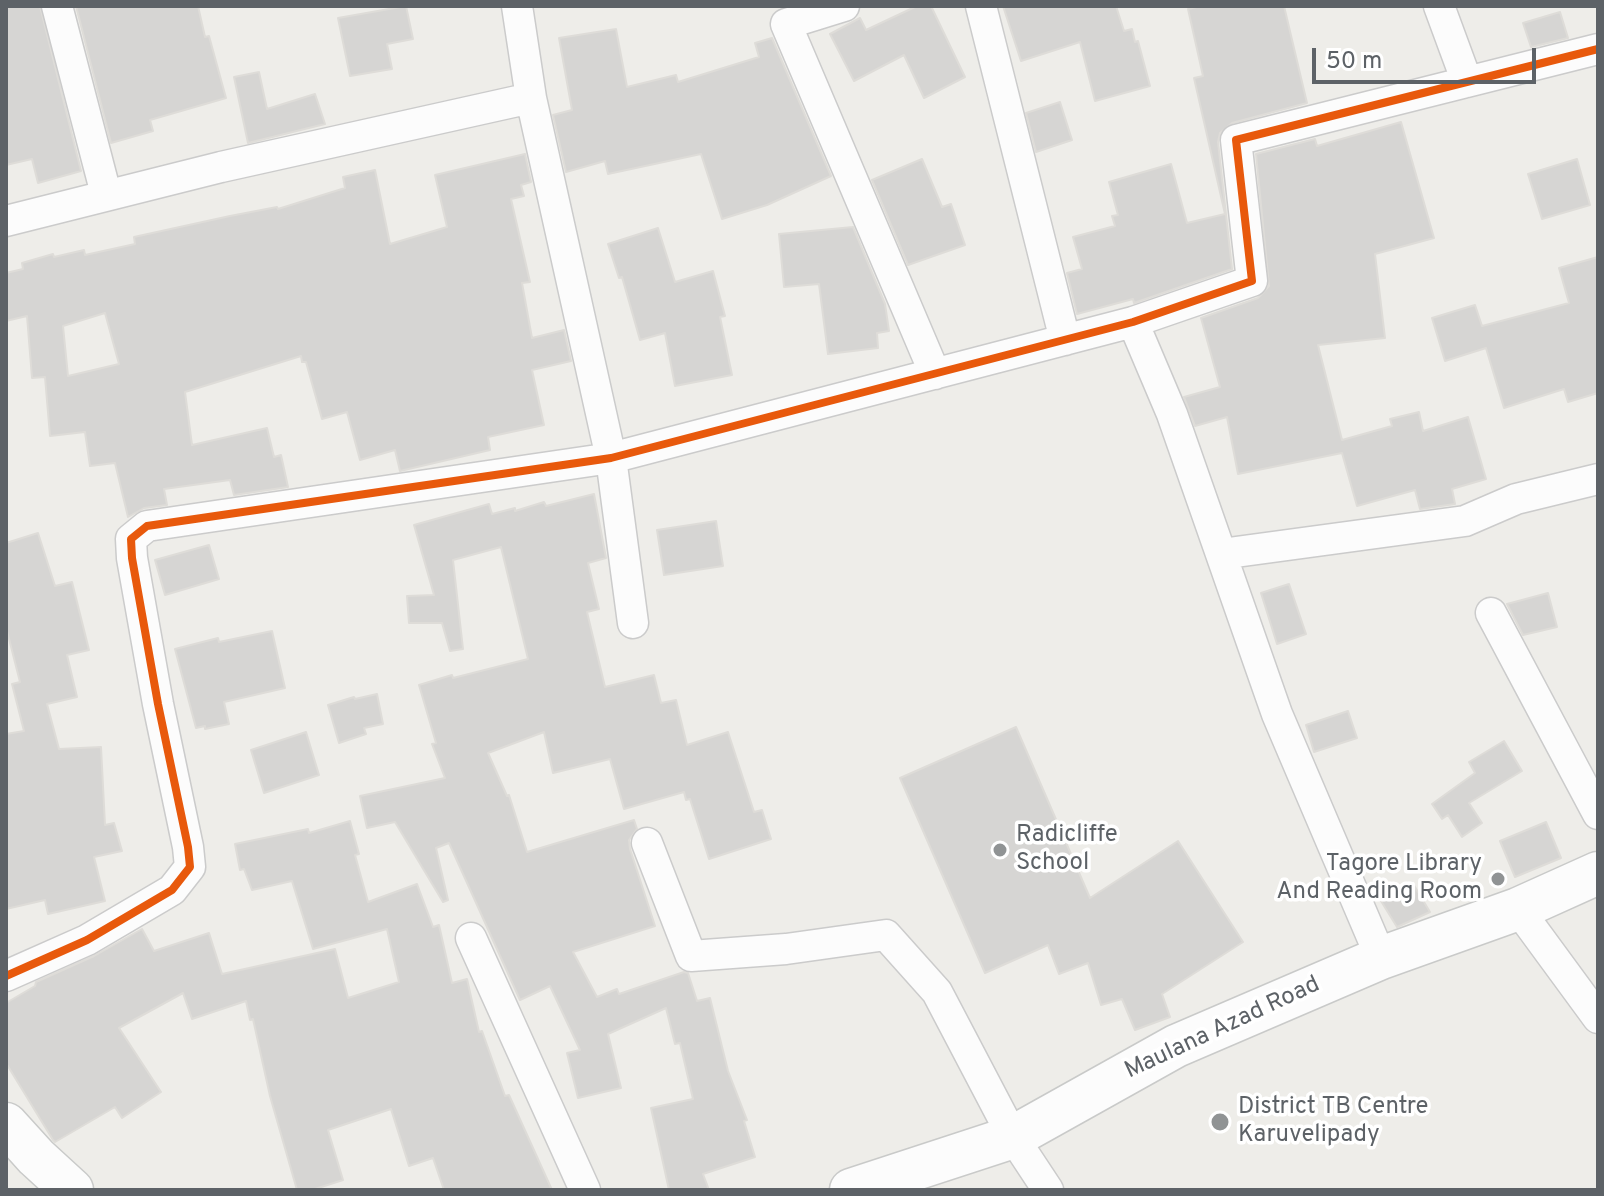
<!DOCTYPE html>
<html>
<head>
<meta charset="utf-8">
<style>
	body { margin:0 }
	#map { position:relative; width:1604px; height:1196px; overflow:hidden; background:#eeede9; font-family:Overpass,sans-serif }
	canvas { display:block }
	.frame { position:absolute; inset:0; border:8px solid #5d6267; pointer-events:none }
	.scale { position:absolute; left:1312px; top:48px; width:224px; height:36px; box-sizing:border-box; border:4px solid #5d6267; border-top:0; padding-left:10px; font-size:24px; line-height:28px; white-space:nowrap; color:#5d6267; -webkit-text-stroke:6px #fff; paint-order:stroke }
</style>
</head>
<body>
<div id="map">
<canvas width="1604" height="1196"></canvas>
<div class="frame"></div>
<div class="scale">50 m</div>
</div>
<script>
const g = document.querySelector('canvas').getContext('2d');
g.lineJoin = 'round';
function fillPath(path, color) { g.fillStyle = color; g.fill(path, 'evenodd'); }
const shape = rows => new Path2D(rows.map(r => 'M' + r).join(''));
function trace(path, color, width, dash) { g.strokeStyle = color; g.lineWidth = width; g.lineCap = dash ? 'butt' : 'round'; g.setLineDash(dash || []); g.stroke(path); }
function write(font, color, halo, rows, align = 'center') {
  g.font = font + ' Overpass,sans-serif'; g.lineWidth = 7; g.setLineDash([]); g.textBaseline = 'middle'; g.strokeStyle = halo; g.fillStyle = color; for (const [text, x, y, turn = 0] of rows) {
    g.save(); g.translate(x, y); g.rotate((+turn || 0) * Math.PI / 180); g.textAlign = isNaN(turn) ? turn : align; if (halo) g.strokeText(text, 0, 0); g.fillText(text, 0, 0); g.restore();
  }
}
const building = shape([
	[6,6,40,6,81,171,38,183,32,159,6,165,6,6],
	[76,6,198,6,205,37,209,36,226,98,150,120,153,131,111,143,76,6],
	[406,6,413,39,387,44,392,69,350,76,338,18,406,6],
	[917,6,931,6,965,77,924,98,904,55,854,81,830,34,860,18,866,30,917,6],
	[1003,6,1116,6,1124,31,1132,29,1135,42,1138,41,1150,86,1095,101,1080,42,1021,61,1003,6],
	[1201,6,1284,6,1307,103,1232,123,1220,133,1218,142,1232,269,1134,303,1133,299,1077,314,1067,273,1082,269,1073,237,1115,226,1112,216,1118,215,1109,182,1171,164,1187,223,1225,214,1194,78,1203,76,1188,9,1201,6],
	[1560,12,1568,38,1531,47,1523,23,1560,12],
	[616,29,627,87,676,75,678,82,759,57,755,43,772,38,831,176,767,205,722,219,701,154,608,174,605,161,566,172,553,115,572,110,559,38,616,29],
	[259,72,267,109,315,94,325,124,248,143,234,77,259,72],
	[1060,102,1072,140,1036,152,1026,113,1060,102],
	[1401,122,1434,238,1375,254,1385,338,1318,345,1342,440,1392,426,1390,419,1419,412,1423,431,1468,417,1486,479,1452,489,1455,504,1420,509,1415,490,1357,506,1342,453,1238,474,1227,417,1195,426,1184,397,1220,387,1201,318,1258,298,1269,286,1256,154,1315,139,1317,146,1401,122],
	[525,154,531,182,521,185,524,196,511,199,530,282,522,283,532,338,564,330,571,361,532,370,544,425,488,437,490,450,400,471,395,450,360,460,347,412,322,419,306,362,302,362,301,356,185,392,192,445,267,428,274,457,281,455,288,487,234,495,230,480,164,489,167,505,144,508,128,517,115,463,90,466,85,432,50,436,45,377,32,378,27,316,6,321,6,273,23,269,22,263,53,254,54,257,84,250,85,255,135,244,134,237,230,216,277,207,278,209,345,188,343,177,375,170,390,244,447,227,435,175,525,154],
	[105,313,119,364,68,376,63,326,105,313],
	[922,159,942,207,951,204,965,245,908,265,872,180,922,159],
	[1577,159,1590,205,1542,219,1528,174,1577,159],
	[853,227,885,304,889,331,877,333,878,348,828,354,819,284,784,287,779,234,853,227],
	[658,228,675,282,713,271,725,316,720,317,732,375,675,386,665,333,640,340,622,277,619,278,608,244,658,228],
	[1598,257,1598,393,1568,402,1564,389,1504,408,1486,348,1445,361,1432,318,1475,305,1482,326,1569,303,1559,268,1598,257],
	[594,494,606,558,588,563,599,609,587,612,605,687,654,675,661,703,676,700,687,745,728,732,754,812,762,810,771,839,709,859,690,799,686,800,684,792,624,809,610,759,553,773,544,732,488,753,507,796,509,795,527,852,634,820,637,829,629,840,630,849,655,926,573,952,597,997,617,989,619,994,684,972,688,973,697,1001,710,998,728,1071,747,1120,744,1121,755,1157,703,1174,709,1190,669,1190,651,1108,693,1099,680,1043,675,1044,666,1008,608,1034,621,1088,578,1098,567,1053,580,1050,550,986,520,1000,449,843,436,848,448,900,443,902,395,822,367,828,360,796,445,778,432,744,436,743,419,685,452,675,453,678,528,659,501,547,453,560,463,649,450,651,442,623,409,623,407,596,434,595,414,525,489,504,492,514,515,508,515,511,544,502,546,506,594,494],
	[716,521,723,566,664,575,657,530,716,521],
	[38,533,55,586,72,582,89,650,67,655,77,697,47,704,59,749,101,747,105,825,114,823,122,851,94,857,105,901,48,914,45,900,6,909,6,734,24,731,12,684,20,682,6,627,6,543,38,533],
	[209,545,219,579,165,595,155,560,209,545],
	[1289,584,1306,634,1277,644,1261,593,1289,584],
	[1548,593,1557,627,1523,635,1507,604,1548,593],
	[272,631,285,688,224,702,229,724,205,729,205,726,196,728,175,649,218,638,219,642,272,631],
	[377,694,383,724,364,728,366,734,339,743,328,705,354,697,355,699,377,694],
	[1348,711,1357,738,1314,752,1306,725,1348,711],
	[1016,727,1090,898,1178,841,1243,942,1162,994,1170,1017,1135,1030,1122,999,1101,1005,1088,963,1059,974,1048,945,985,973,900,778,1016,727],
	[306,732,319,775,264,793,251,750,306,732],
	[1504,741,1522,771,1469,803,1482,823,1462,837,1448,815,1442,819,1432,804,1475,773,1469,762,1504,741],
	[350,821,359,854,355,855,368,902,417,884,433,927,439,925,452,983,467,979,479,1032,482,1031,505,1096,509,1095,552,1190,444,1190,433,1158,409,1166,391,1109,328,1130,343,1180,312,1190,297,1190,270,1096,253,1019,250,1020,246,1001,192,1019,183,993,119,1028,161,1092,122,1118,115,1107,55,1142,53,1140,6,1063,6,1003,35,986,36,982,94,956,142,929,154,951,209,933,222,974,335,949,348,998,399,982,387,929,313,949,292,881,252,890,244,869,240,870,235,844,308,829,309,833,350,821],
	[1546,822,1561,858,1515,877,1500,841,1546,822],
	[1412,882,1430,912,1397,927,1381,901,1412,882]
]);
fillPath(building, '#d6d5d3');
trace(building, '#dedcd8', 2);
const street = shape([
	[57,6,106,194],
	[517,6,531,98,611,458,633,623],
	[844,6,786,24,935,374],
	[981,6,1065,340],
	[1439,6,1467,82],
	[6,221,221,167,531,98],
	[1133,322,1172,414,1277,714,1381,958],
	[1221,554,1465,521,1516,499,1598,479],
	[1491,613,1598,814],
	[647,843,691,956,786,949,886,935,937,992,1013,1137,1048,1190],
	[1518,909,1598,1018],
	[471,938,585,1190],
	[6,976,87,940,172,890,190,867,188,847,158,704,132,558,131,539,147,526,611,458,1133,322,1252,281,1236,140,1598,49]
]);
const secondary = shape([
	[6,1124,36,1157,72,1190],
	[851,1190,1013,1137,1176,1046,1381,958,1518,909,1598,873]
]);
trace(street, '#cbcbcb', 33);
trace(secondary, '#c9cac9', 45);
trace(street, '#fcfcfc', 30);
trace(secondary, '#fcfcfc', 42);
trace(shape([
	[6,976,87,940,172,890,190,867,188,847,158,704,132,558,131,539,147,526,611,458,1133,322,1252,281,1236,140,1598,49]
]), '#e8590c', 8);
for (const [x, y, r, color] of [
	[1000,850,8,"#909394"],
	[1498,879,8,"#909394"],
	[1220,1122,10,"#909394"]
]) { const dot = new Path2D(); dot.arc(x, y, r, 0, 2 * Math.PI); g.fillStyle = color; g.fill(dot); trace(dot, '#fff', 3); }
write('24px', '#5d6267', '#fff', [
	["Radicliffe",1016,836],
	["School",1016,864],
	["Tagore Library",1482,865,"right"],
	["And Reading Room",1482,893,"right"],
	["District TB Centre",1238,1108],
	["Karuvelipady",1238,1136]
], 'left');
write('24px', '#5d6267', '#fff', [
	["Maulana Azad Road",1223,1029,-25]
]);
</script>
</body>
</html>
